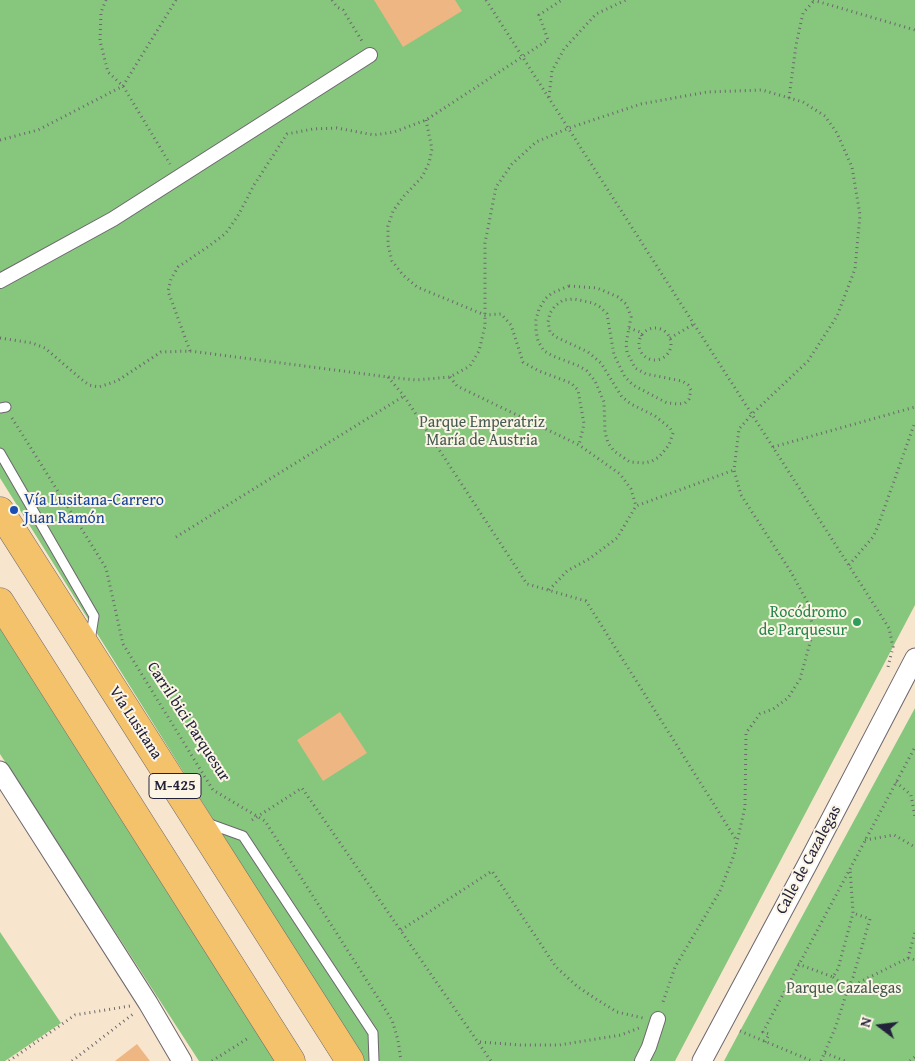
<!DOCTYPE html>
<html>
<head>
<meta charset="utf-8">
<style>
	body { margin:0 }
	#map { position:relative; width:915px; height:1061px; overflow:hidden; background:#f7e6cd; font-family:"Gentium Book Plus",serif }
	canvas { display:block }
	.north { position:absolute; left:855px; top:1001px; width:50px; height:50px; -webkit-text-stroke:4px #fcf5e5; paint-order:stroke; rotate:285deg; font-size:14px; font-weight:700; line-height:20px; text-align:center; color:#22223b }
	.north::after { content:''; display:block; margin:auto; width:18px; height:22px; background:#22223b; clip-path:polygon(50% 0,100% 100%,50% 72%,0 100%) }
</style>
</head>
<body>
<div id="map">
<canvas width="915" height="1061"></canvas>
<div class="north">N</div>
</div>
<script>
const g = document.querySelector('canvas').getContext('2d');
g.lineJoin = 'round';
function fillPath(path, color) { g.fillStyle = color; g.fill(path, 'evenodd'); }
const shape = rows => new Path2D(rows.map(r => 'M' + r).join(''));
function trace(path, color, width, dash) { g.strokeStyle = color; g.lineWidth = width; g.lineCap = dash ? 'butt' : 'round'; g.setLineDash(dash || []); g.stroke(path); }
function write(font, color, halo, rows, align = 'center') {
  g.font = font + ' "Gentium Book Plus",serif'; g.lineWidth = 4; g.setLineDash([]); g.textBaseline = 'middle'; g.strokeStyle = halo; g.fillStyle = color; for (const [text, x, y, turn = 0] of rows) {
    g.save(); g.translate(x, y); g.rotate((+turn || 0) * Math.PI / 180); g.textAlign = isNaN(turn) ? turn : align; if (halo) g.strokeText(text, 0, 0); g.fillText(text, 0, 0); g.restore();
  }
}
fillPath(shape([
	[0,0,915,0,915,605,675,1061,364,1061,0,478],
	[0,621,279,1061,199,1061,0,754],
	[915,708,915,1061,724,1061,740,1031],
	[0,932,61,1023,5,1061,0,1061]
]), '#86c67d');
fillPath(shape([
	[374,0,455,0,462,11,403,47],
	[340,712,367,753,323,781,297,740],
	[137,1044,150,1061,115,1061]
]), '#eeb682');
const service = shape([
	[0,408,6,407],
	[0,453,94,616,90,641],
	[207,823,243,836,373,1033,374,1061]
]);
const pedestrian = shape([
	[0,281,113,219,370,55],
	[642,1061,649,1047,658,1019]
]);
const minor = shape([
	[0,771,148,1003,182,1061],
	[702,1061,807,865,915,658]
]);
const primary = shape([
	[0,511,350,1061],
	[0,602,291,1061]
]);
trace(service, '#6d676e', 11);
trace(pedestrian, '#6d676e', 16);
trace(minor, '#6d676e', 21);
trace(primary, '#6d676e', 29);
trace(shape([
	[106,0,101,12,100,41,108,72,123,86,170,164],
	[332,0,337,7,343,10,362,41],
	[486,0,889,628,893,647,888,667],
	[813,0,915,30],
	[549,97,552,71,564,49,596,14,626,0],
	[789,98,796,45,803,13,814,1],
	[426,120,432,149,429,163,422,177,404,196,393,211,388,226,388,245,392,261,403,275,417,287,485,315,501,314,511,325,523,362,539,371,571,383,578,390,584,424,579,445],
	[0,140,38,130,123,86,176,0],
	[569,286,597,288,618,297,626,304,629,311,631,317,626,344,627,352,635,368,646,374,682,381,688,385,691,390,689,399,685,403,679,404,667,403,633,385,625,377,614,355,607,314,600,307,593,303,574,299,563,300,555,306,550,313,548,322,550,332,556,337,588,352,601,363,622,397,631,404,655,416,670,428,673,433,669,445,659,457,652,461,645,463,630,462,614,451,608,443,605,432,604,402,595,381,587,371,579,366,553,356,544,351,538,341,536,331,536,320,539,309,545,299,552,293,569,286],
	[629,328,640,332,642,336],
	'639 344a16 16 0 1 1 32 0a16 16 0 1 1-32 0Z',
	[0,338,32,343,45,348,81,379,89,385,99,387,117,381,161,352,190,351,388,377,416,380,450,377,470,366,479,351,485,326,485,243,496,187,512,164,536,142,569,128,641,104,707,92,762,90,803,102,825,116,837,133,852,167,860,215,855,269,837,316,808,361,752,414,739,429,734,470,741,495,791,572,809,605,813,632,800,679,788,698,773,709,760,714,746,733,745,807,734,855,720,891,675,967,662,1005],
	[670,338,694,324],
	[190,351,168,291,171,279,178,267,209,246,226,233,239,214,254,185,287,134,313,129,337,128,374,135,394,132,426,120,548,40,539,15,562,0],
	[388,377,404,396,527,584,586,601,737,841],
	[450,377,457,386,579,445,620,474,631,489,636,506],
	[12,418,106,568,123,644,213,790,265,821,392,1020,398,1040,401,1061],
	[773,447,915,407],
	[176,537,404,396],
	[849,565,873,537,878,526,915,422],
	[549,590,567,571,589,559,617,538,636,506,734,470],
	[896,782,911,795,915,817],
	[252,820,302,788,491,1061],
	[865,840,894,835,915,847],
	[401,930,492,871,556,967,578,987,596,999,617,1012,643,1018],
	[908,958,915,960],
	[798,964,833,977,838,969,853,913,850,868],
	[833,977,848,988,853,977,870,919,853,913],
	[740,1031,812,1061],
	[480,1042,520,1045,559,1045,621,1035,639,1028],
	[765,1042,769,1034,763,1032,915,747],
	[825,1053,845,1061],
	[9,1061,75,1015,130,1006],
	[72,1061,133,1014],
	[212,1061,250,1037],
	[821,1061,836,1026,848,988,908,958,915,932],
	[910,1061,915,1057]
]), '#6d676e', 3, [1, 4]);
trace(service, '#fff', 9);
trace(pedestrian, '#fff', 14);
trace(minor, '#fff', 19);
trace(primary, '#f3c26a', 28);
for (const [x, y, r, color] of [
	[14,510,5,"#1a4fb4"],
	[857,622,5,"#2e9e5b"]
]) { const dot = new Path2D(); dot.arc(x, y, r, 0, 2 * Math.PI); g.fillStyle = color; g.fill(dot); trace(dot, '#fcf5e5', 2); }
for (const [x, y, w] of [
	[175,786,52]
]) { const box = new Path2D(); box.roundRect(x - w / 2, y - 12.5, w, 25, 4); g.fillStyle = '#fcf5e5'; g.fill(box); trace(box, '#22223b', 1); }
write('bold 15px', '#22223b', null, [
	["M-425",175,786]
]);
write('16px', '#455b52', '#fcf5e5', [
	["Parque Emperatriz",482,423],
	["María de Austria",482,441],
	["Parque Cazalegas",844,989]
]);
write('16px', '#164399', '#fcf5e5', [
	["Vía Lusitana-Carrero",24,501],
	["Juan Ramón",24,519]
], 'left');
write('16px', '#27864d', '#fcf5e5', [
	["Rocódromo",847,613],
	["de Parquesur",847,631]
], 'right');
write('16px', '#22223b', '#fcf5e5', [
	["Carril bici Parquesur",188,722,57],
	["Vía Lusitana",135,723,57],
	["Calle de Cazalegas",809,860,-62]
]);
</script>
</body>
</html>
